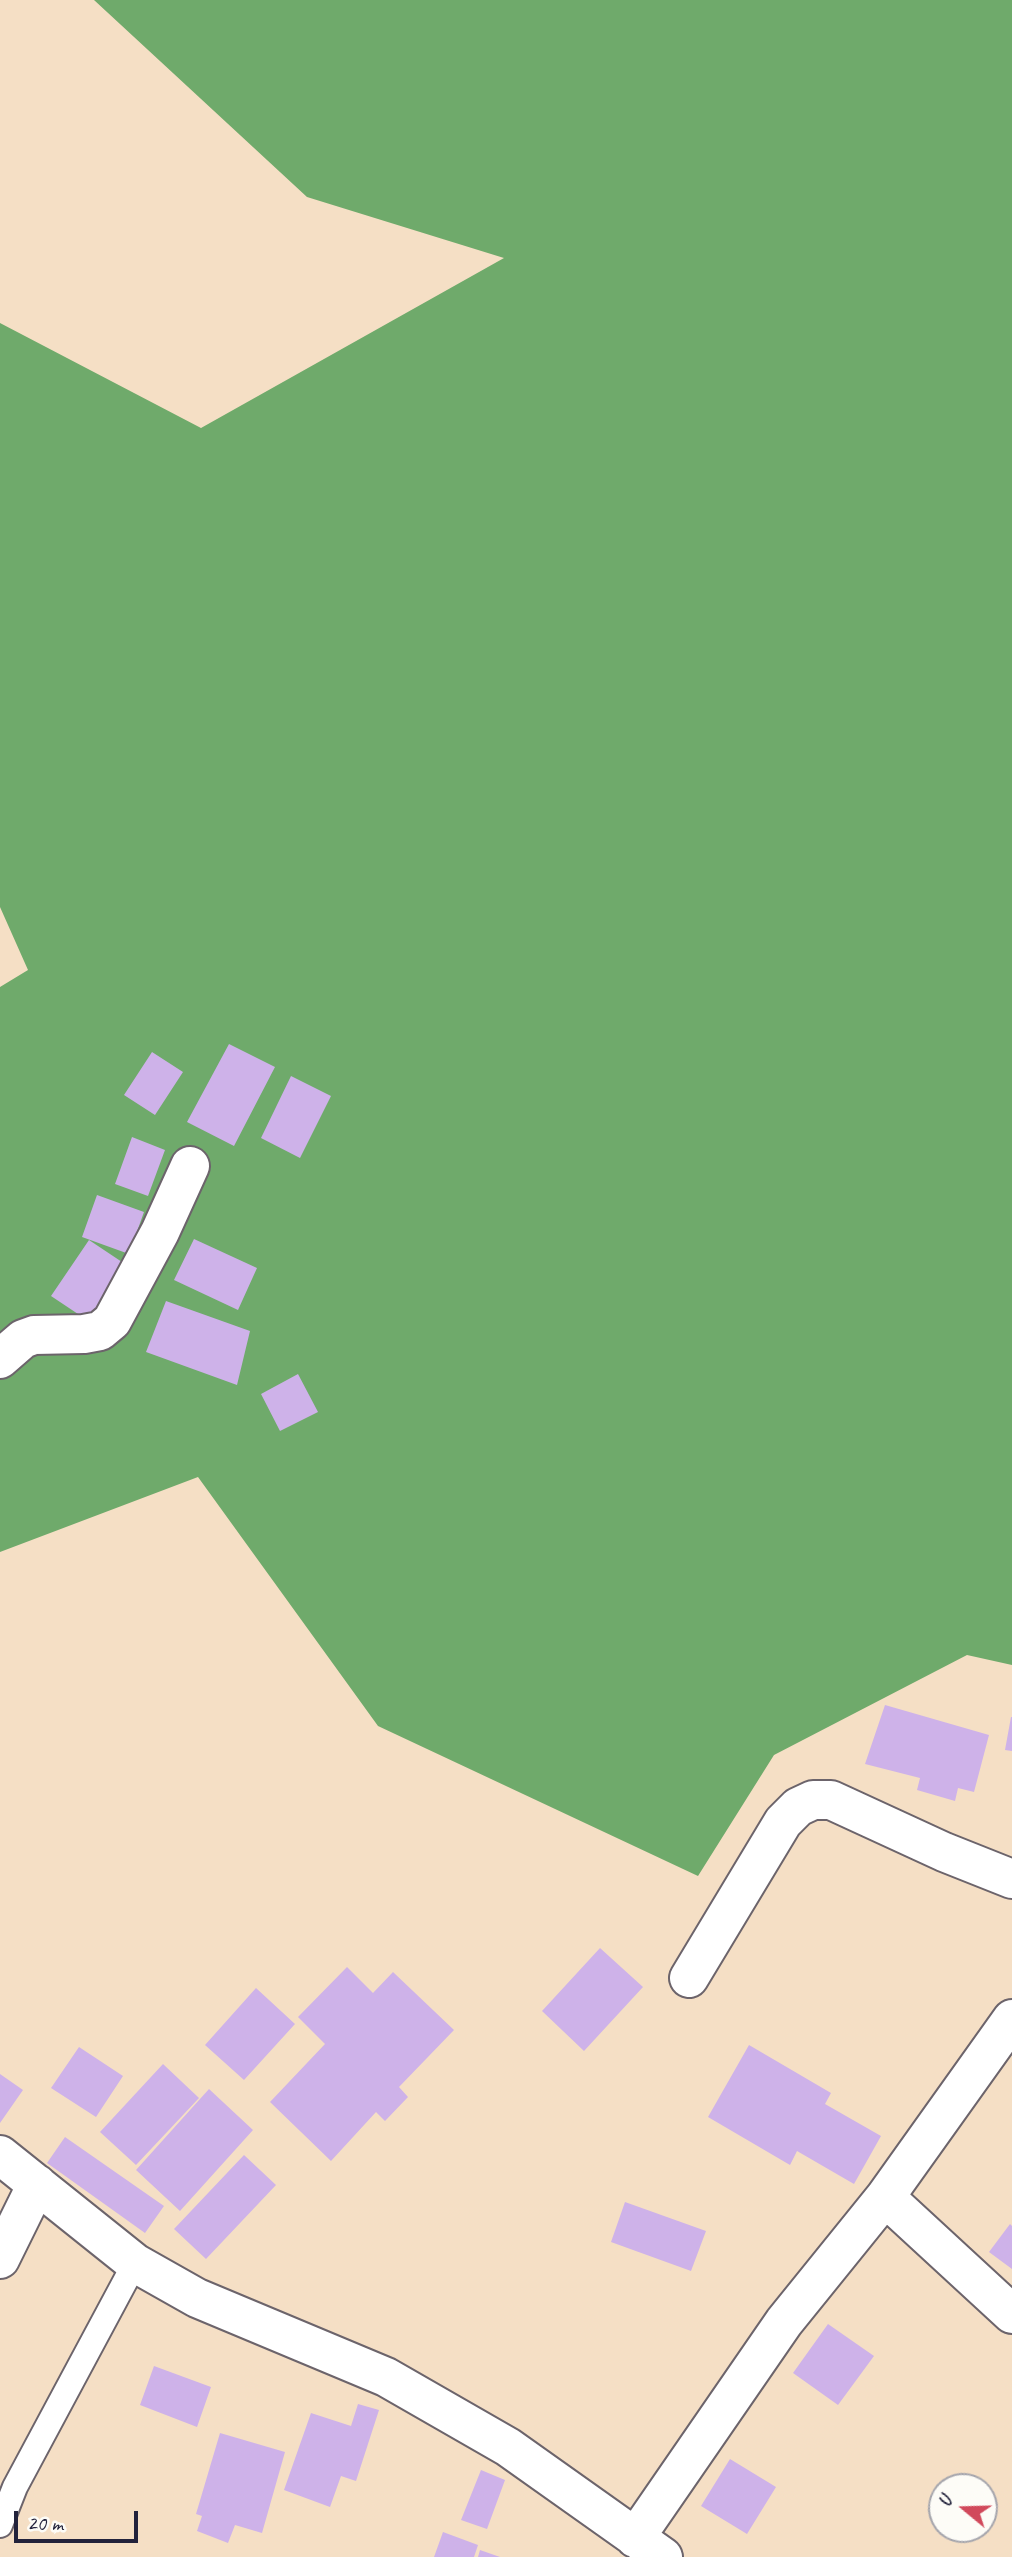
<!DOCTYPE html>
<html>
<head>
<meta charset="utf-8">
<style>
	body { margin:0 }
	#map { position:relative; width:1012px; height:2557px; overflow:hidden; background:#f5dfc5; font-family:Caveat,sans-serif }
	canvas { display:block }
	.north { position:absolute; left:928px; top:2473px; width:70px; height:70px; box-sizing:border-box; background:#fdfcf7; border:2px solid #a5a5ac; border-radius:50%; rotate:289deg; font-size:19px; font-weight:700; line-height:28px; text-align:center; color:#22223b }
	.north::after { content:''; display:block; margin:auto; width:24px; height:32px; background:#d1495b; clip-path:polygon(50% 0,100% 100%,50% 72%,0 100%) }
	.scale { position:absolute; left:14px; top:2511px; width:124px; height:32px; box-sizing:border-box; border:4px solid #22223b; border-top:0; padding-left:9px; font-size:21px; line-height:24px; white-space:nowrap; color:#22223b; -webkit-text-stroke:5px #fdfcf7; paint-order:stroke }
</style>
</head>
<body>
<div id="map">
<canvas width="1012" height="2557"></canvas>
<div class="north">U</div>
<div class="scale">20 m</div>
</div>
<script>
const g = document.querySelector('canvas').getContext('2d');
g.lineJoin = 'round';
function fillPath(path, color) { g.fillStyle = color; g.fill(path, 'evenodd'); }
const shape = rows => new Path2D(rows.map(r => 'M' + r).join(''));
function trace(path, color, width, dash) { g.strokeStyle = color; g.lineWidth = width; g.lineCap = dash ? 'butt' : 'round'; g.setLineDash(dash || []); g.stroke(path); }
fillPath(shape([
	[94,0,1012,0,1012,1665,967,1655,774,1755,698,1876,378,1726,198,1477,0,1552,0,987,28,970,0,907,0,323,201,428,504,258,307,197]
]), '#6faa6b');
fillPath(shape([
	[229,1044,275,1067,234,1146,187,1122],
	[152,1052,183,1072,155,1115,124,1095],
	[291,1076,331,1096,300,1158,261,1138],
	[132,1137,165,1150,148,1196,115,1184],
	[97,1195,144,1212,129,1254,82,1237],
	[194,1239,257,1268,238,1310,174,1280],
	[89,1240,128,1266,90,1322,51,1296],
	[166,1301,250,1331,237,1385,146,1352],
	[298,1374,318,1412,280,1431,261,1394],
	[885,1705,989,1735,974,1792,958,1788,955,1801,917,1790,920,1778,865,1764],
	[1011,1717,1012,1717,1012,1751,1005,1750],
	[600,1948,643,1987,584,2051,542,2011],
	[347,1967,373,1993,393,1972,454,2030,399,2087,408,2097,385,2121,376,2112,331,2161,270,2102,325,2044,298,2017],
	[256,1988,295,2024,244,2080,205,2045],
	[749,2045,831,2093,825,2104,881,2136,854,2184,797,2151,790,2165,708,2117],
	[79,2047,123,2076,96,2117,51,2088],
	[163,2064,199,2098,136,2165,100,2132],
	[0,2074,23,2090,0,2123],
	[209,2089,253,2130,180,2211,136,2170],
	[65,2137,164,2206,145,2233,47,2163],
	[244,2155,276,2185,206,2259,174,2229],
	[625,2202,706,2231,691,2271,611,2242],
	[1010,2224,1012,2226,1012,2269,989,2252],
	[828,2324,874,2356,838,2405,793,2373],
	[154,2366,211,2387,197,2427,140,2405],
	[358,2404,379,2410,356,2481,341,2476,330,2507,284,2490,311,2413,351,2426],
	[220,2433,285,2452,262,2533,235,2525,228,2543,197,2531,202,2516,196,2514],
	[730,2459,776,2487,747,2534,701,2506],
	[481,2470,505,2480,487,2529,461,2520],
	[443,2532,478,2545,474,2557,434,2557],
	[480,2550,500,2557,478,2557]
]), '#ceb2e9');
const lane = shape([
	[0,2525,15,2487,135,2263]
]);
const street = shape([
	[0,1359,23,1339,34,1335,84,1334,100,1331,112,1321,160,1232,190,1166],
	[689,1978,783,1822,798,1807,813,1800,831,1800,944,1852,1012,1879],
	[0,2155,135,2263,197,2298,386,2377,508,2447,663,2557],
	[885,2197,1012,2314],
	[0,2259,37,2184],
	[635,2538,784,2322,885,2197,1012,2019]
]);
trace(lane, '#6c646b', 28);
trace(street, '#6c646b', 42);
trace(lane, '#fff', 24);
trace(street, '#fff', 38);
</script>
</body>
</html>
